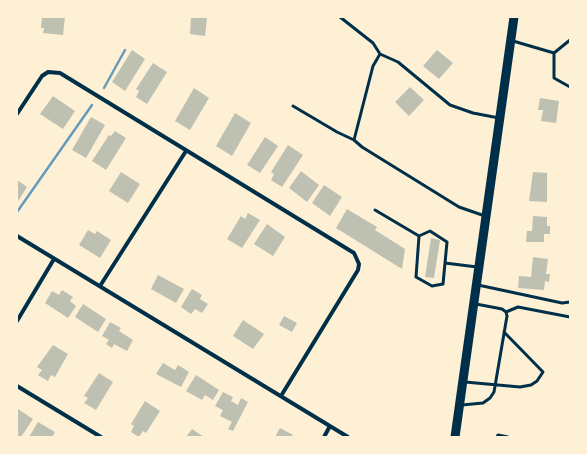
<!DOCTYPE html>
<html>
<head>
<meta charset="utf-8">
<style>
	body { margin:0 }
	#map { position:relative; width:587px; height:454px; overflow:hidden; background:#fdf0d5; font-family:"IBM Plex Sans",sans-serif }
	canvas { display:block }
	.frame { position:absolute; inset:0; border:18px solid #fdf0d5; pointer-events:none }
</style>
</head>
<body>
<div id="map">
<canvas width="587" height="454"></canvas>
<div class="frame"></div>
</div>
<script>
const g = document.querySelector('canvas').getContext('2d');
g.lineJoin = 'round';
const shape = rows => new Path2D(rows.map(r => 'M' + r).join(''));
function trace(path, color, width, dash) { g.strokeStyle = color; g.lineWidth = width; g.lineCap = dash ? 'butt' : 'round'; g.setLineDash(dash || []); g.stroke(path); }
function fillPath(path, color) { g.fillStyle = color; g.fill(path, 'evenodd'); }
trace(shape([
	[104,88,125,50],
	[17,212,92,105]
]), '#669bbc', 2.5);
fillPath(shape([
	[42,17,65,17,63,35,43,33,44,28,41,28],
	[191,17,207,18,205,36,190,34],
	[132,50,145,59,125,91,112,82],
	[437,50,453,63,439,79,423,66],
	[153,63,167,72,147,104,136,97,139,91,136,89],
	[410,87,424,100,409,116,395,102],
	[194,88,209,98,190,130,175,121],
	[53,96,75,111,63,129,40,114],
	[540,98,559,101,556,123,541,121,543,110,538,110],
	[235,113,251,123,232,156,216,146],
	[91,117,105,125,86,158,72,150],
	[115,131,126,138,106,170,92,161,109,135,111,136],
	[265,137,278,146,260,173,247,165],
	[288,145,303,155,282,187,271,180,274,174,271,172],
	[301,171,319,185,307,202,289,188],
	[121,172,140,184,128,203,109,191],
	[533,172,547,173,547,202,529,201],
	[17,180,27,187,17,203],
	[324,185,342,197,330,216,312,203],
	[347,209,377,227,375,230,405,249,402,269,336,228],
	[248,213,260,220,242,248,227,239,241,216,245,219],
	[533,216,547,217,547,226,550,226,550,234,544,234,544,242,526,242,527,231,532,231],
	[267,224,285,237,273,256,254,244],
	[88,230,95,234,97,231,111,240,100,258,79,245],
	[431,238,440,240,434,278,425,277],
	[533,257,548,259,546,274,550,274,549,282,545,281,544,290,518,288,519,276,531,277],
	[158,275,184,289,176,303,151,289],
	[192,289,202,295,200,299,208,304,202,313,195,309,191,314,181,307],
	[62,290,73,297,70,301,76,306,68,318,45,303,52,291,59,295],
	[83,304,106,319,98,332,75,317],
	[284,316,297,323,292,332,279,325],
	[243,320,264,334,253,349,233,336],
	[110,322,121,328,119,331,133,340,127,351,114,344,112,348,106,344,109,340,102,336],
	[53,345,68,354,55,377,51,375,48,381,38,375,42,370,37,367],
	[163,363,175,370,178,365,189,372,181,387,156,374],
	[99,373,113,382,96,410,84,403,88,398,84,396],
	[196,375,219,390,213,400,205,395,202,400,186,391],
	[223,392,233,397,231,401,238,405,241,398,248,402,233,431,228,429,232,422,220,416,223,410,215,406],
	[145,401,160,411,146,433,143,431,139,437,131,432,134,426,131,424],
	[18,409,33,419,21,437,17,437],
	[38,422,55,432,52,437,29,437],
	[280,428,293,435,291,437,275,437],
	[192,429,204,437,186,437]
]), '#bec0b2');
trace(shape([
	[340,17,373,43,380,54],
	[513,41,554,53],
	[554,53,554,78,570,87],
	[554,53,570,40],
	[293,106,337,132,354,140],
	[375,210,419,236,430,231,447,242,445,263,477,267],
	[485,216,459,207,362,147,354,140,373,66,380,54,398,62,450,105,473,113,499,118],
	[419,236,416,277,432,286,443,284,445,263],
	[478,285,562,303,570,302],
	[506,312,518,307,570,317],
	[465,382,520,387,531,385,537,381,543,372,504,332],
	[462,405,483,403,490,398,494,392,507,316,506,312,502,309,476,304],
	[497,437,498,435,508,437]
]), '#003049', 3);
trace(shape([
	[17,114,42,76,48,72,60,73,354,253,359,264,358,270,281,396],
	[17,236,348,437],
	[100,286,186,151],
	[17,321,54,259],
	[17,386,101,437],
	[324,437,330,426]
]), '#003049', 4);
trace(shape([
	[455,437,514,17]
]), '#003049', 9);
</script>
</body>
</html>
